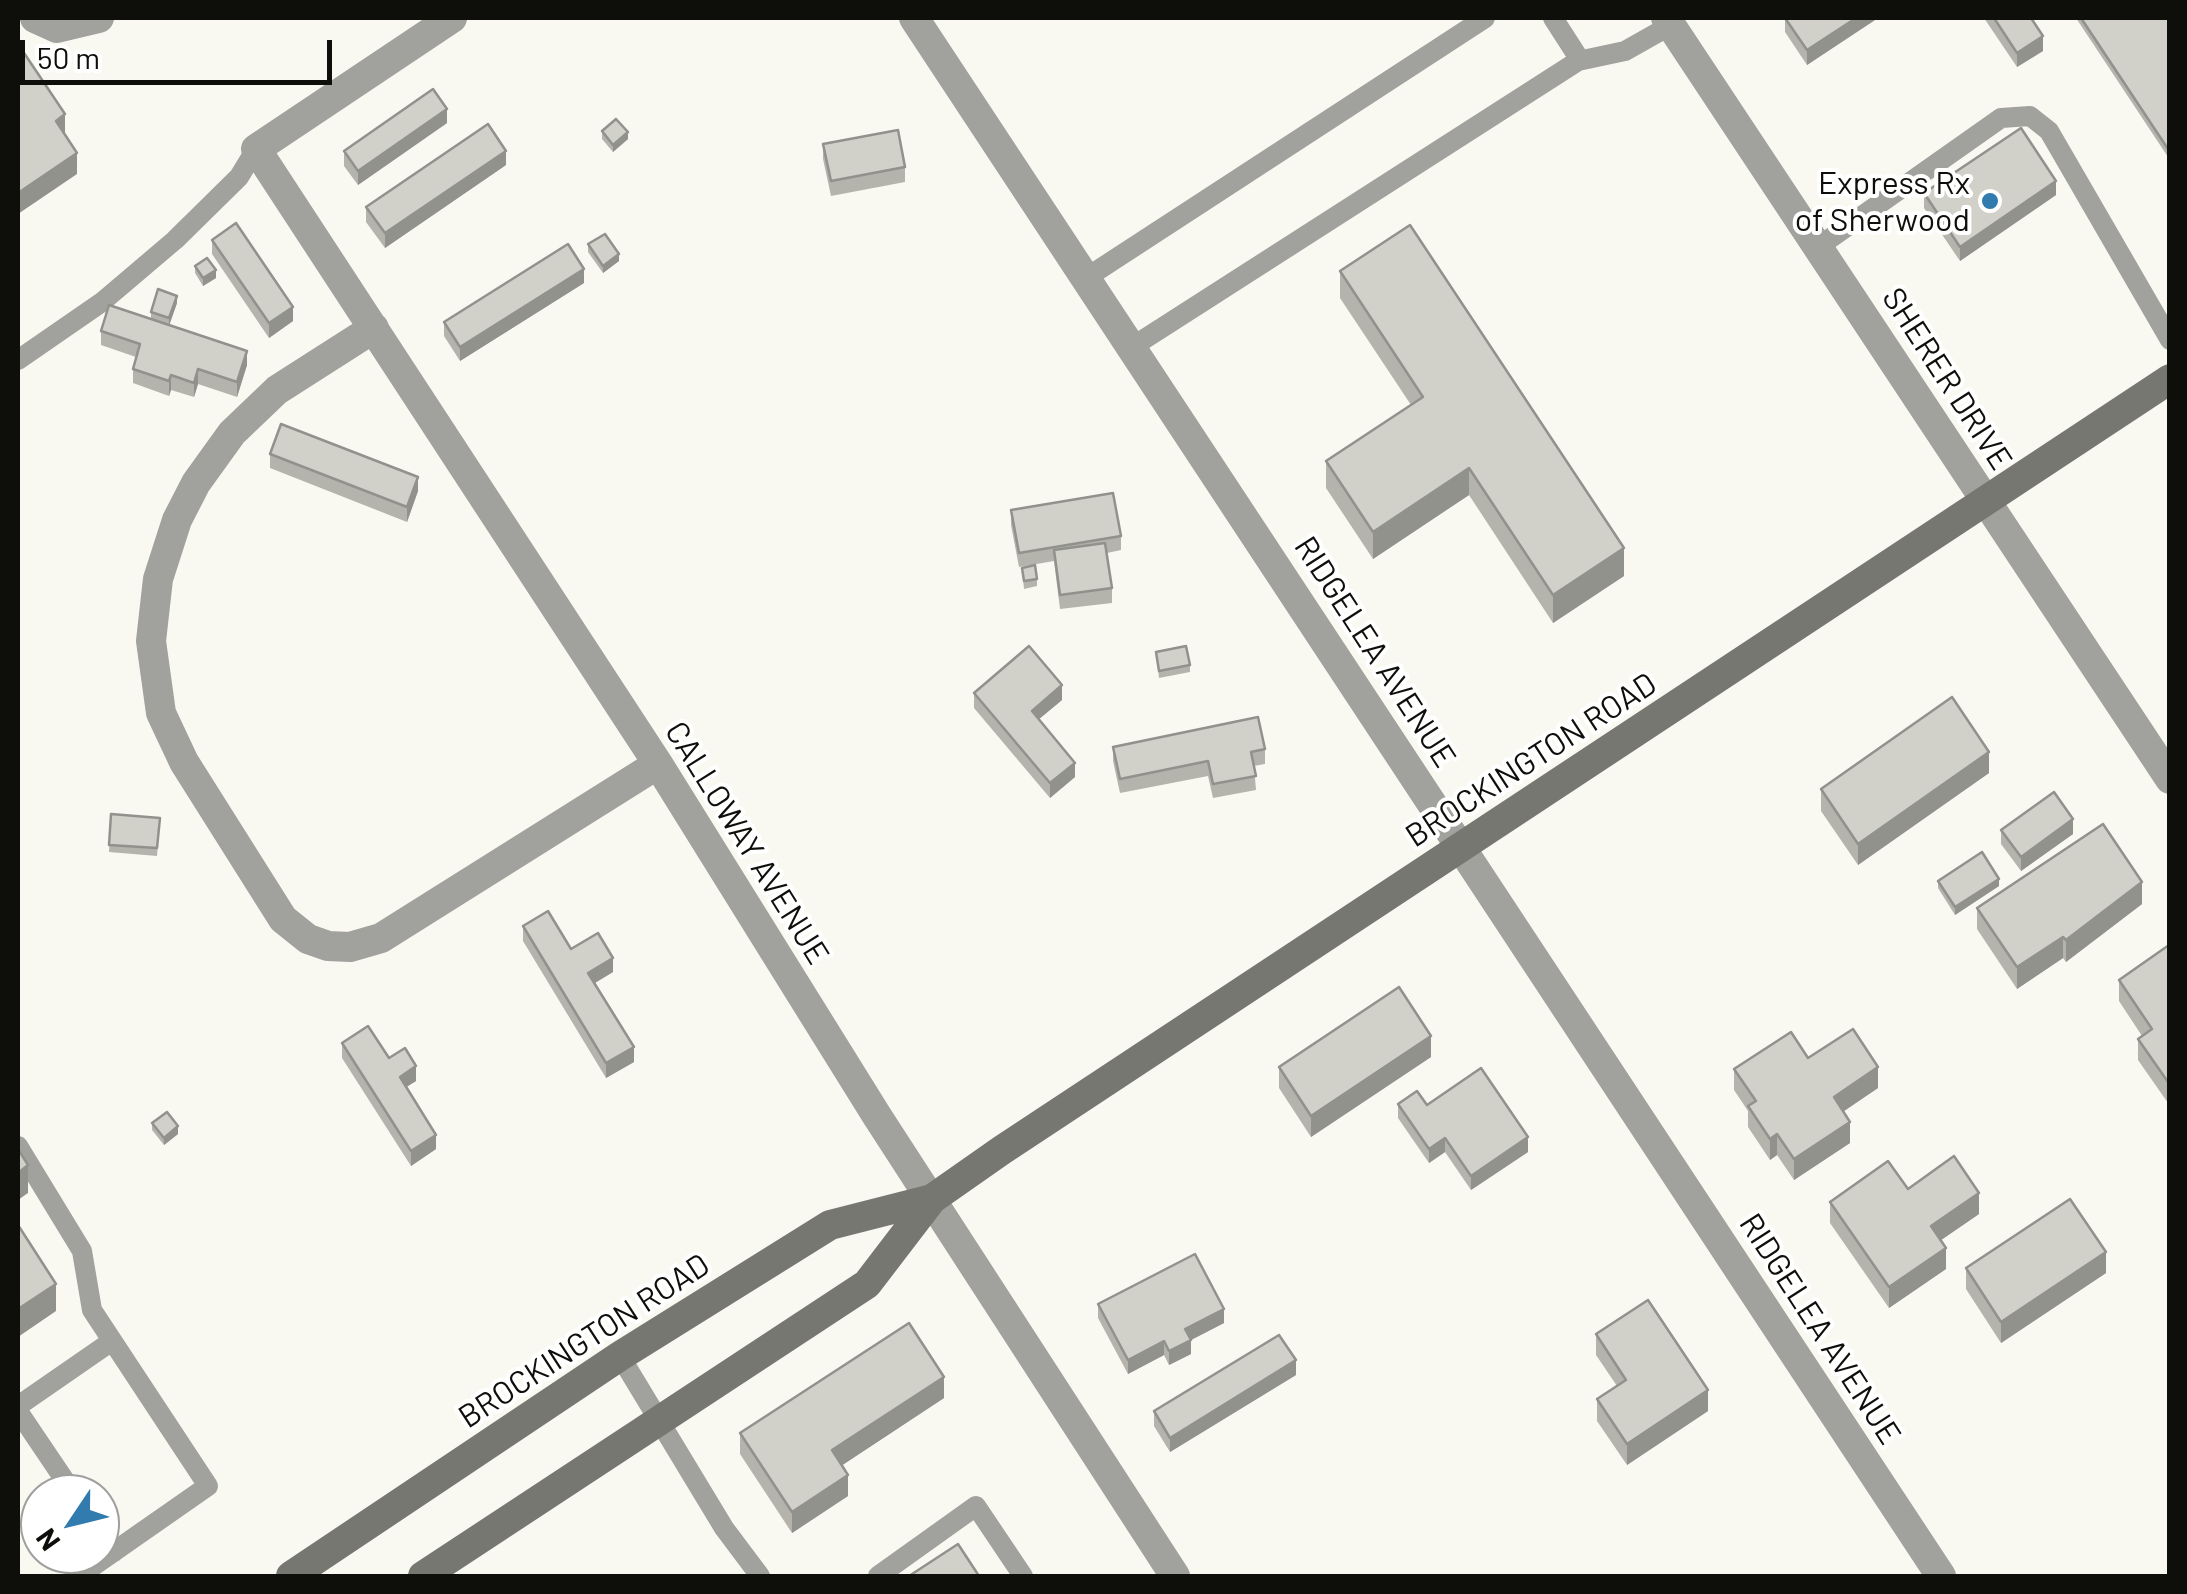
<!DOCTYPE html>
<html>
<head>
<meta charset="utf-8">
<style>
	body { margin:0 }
	#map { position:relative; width:2187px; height:1594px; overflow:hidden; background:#faf9f1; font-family:Barlow,sans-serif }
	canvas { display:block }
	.frame { position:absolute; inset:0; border:20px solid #0e0e0b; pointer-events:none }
	.north { position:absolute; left:20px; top:1474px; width:100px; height:100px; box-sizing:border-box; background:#fff; border:2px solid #9f9f9d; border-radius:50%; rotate:235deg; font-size:28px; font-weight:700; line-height:40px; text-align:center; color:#0e0e0b }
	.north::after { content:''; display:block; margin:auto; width:35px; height:45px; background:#317bae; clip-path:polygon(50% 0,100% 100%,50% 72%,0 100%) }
	.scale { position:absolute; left:20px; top:40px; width:312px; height:45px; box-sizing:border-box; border:5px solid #0e0e0b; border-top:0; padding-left:12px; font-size:30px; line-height:35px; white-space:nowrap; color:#0e0e0b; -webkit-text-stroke:8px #fff; paint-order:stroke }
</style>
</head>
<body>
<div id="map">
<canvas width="2187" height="1594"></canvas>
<div class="frame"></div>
<div class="north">N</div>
<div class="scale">50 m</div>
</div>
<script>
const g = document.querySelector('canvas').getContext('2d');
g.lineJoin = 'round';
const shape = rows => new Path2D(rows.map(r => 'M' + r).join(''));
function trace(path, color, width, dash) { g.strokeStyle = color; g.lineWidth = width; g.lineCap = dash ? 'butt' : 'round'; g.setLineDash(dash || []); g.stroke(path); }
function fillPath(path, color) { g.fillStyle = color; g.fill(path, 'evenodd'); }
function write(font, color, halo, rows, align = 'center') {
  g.font = font + ' Barlow,sans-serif'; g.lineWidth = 8; g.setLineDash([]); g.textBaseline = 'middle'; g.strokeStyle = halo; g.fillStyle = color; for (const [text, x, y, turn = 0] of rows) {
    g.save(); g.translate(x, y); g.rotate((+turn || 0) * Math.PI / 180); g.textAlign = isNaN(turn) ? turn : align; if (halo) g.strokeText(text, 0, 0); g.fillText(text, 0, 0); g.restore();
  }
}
trace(shape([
	[1553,18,1580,60],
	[1818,247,2001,118,2030,116,2049,131,2170,340],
	[1086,278,1485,18],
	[1132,347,1578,61,1625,51,1671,25],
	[18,360,102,302,175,240,239,177,256,149],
	[18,1146,82,1251,92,1310,208,1486,79,1576],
	[620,1356,724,1528,760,1576],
	[18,1406,112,1341],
	[18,1411,74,1494],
	[100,1532,114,1552],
	[878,1576,976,1506,1023,1576]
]), '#a1a19d', 20);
trace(shape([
	[35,18,57,28,99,18],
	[452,18,256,149,658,764,877,1116,1175,1576],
	[914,18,1941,1576],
	[1666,18,2170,779],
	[374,328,277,390,232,433,196,483,177,520,158,579,151,641,161,713,184,762,283,919,308,939,328,946,350,947,381,938,658,764]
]), '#a1a19d', 30);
trace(shape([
	[291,1576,620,1356,830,1225,932,1199],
	[423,1576,867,1284,932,1199,1002,1150,2170,379]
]), '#777772', 30);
fillPath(shape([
	[1785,18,1878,18,1807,65,1785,32],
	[1984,18,2031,18,2043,51,2017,67],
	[2076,18,2170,18,2170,160],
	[447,123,358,185,344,166,344,151],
	[602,131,628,139,613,152,602,139],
	[823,144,905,167,905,182,831,196,823,159],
	[506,165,385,248,366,222,366,207],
	[1924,193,2056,195,1960,261,1924,208],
	[212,240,293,321,269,338,212,254],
	[588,244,619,261,603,273,588,252],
	[195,266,216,278,203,286,195,273],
	[1340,271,1624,576,1553,623,1469,495,1373,559,1326,488,1326,461,1411,405,1340,298],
	[584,283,460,361,444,336,444,322],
	[177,303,169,325,247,365,237,397,198,384,194,397,171,390,169,396,133,383,133,369,136,357,101,345,101,331,151,319,151,312],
	[270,454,418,491,407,522,270,468],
	[1011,510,1121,536,1121,550,1107,553,1112,588,1112,603,1060,609,1054,561,1019,567,1011,525],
	[1022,568,1037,579,1037,586,1024,589],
	[1156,652,1190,665,1190,672,1159,678],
	[974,693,1062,700,1039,719,1075,777,1050,798,974,708],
	[1113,747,1265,749,1265,764,1254,766,1256,790,1213,798,1208,776,1120,793,1113,761],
	[1989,773,1858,865,1821,811,1821,789],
	[111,814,160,818,157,856,109,852],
	[2001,830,2073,834,2021,871,2001,844],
	[1938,881,1999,886,1955,915,1938,888],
	[2142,904,2066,962,2063,958,2017,989,1977,929,1977,908],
	[523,926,571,949,613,972,595,983,634,1062,606,1078,523,941],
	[2170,945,2170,1103,2168,1103,2138,1060,2138,1039,2142,1036,2119,1001,2119,980],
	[342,1043,389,1058,416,1081,406,1087,436,1149,411,1166,342,1058],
	[1431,1057,1311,1137,1279,1088,1279,1067],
	[1808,1058,1878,1088,1843,1111,1850,1143,1794,1180,1777,1155,1770,1160,1748,1127,1748,1111,1734,1090,1734,1069],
	[1398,1104,1427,1105,1528,1152,1471,1190,1445,1152,1429,1163,1398,1118],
	[152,1123,178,1134,164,1145,152,1130],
	[1908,1189,1979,1214,1941,1240,1946,1269,1889,1308,1830,1223,1830,1202],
	[1966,1268,2106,1273,2001,1343,1966,1289],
	[1098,1304,1224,1323,1191,1340,1191,1354,1169,1365,1164,1355,1128,1374,1098,1318],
	[1596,1334,1708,1411,1627,1465,1597,1421,1597,1399,1617,1386,1596,1355],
	[1296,1375,1170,1452,1154,1426,1154,1411],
	[944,1398,842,1465,848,1496,792,1533,740,1454,740,1433]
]), '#b4b4ad');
fillPath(shape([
	[1856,18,1878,18,1807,65,1807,50],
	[2043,36,2043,51,2017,67,2017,53],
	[447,109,447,123,358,185,358,171],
	[65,114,65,135,56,121],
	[628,132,628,139,613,152,613,145],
	[506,151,506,165,385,248,385,233],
	[77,153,77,174,18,214,18,193],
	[2056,181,2056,195,1960,261,1960,247],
	[619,254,619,261,603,273,603,266],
	[584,269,584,283,460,361,460,347],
	[216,270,216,278,203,286,203,278],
	[177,296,177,303,169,326,169,318],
	[293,307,293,321,269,338,269,323],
	[247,351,247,365,237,397,237,382],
	[198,369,198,384,194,397,194,383],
	[171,375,171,390,169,396,169,381],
	[1469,468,1469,495,1373,559,1373,532],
	[418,477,418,491,407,522,407,507],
	[1624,548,1624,576,1553,623,1553,595],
	[1062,685,1062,700,1032,725,1032,711],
	[1989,752,1989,773,1858,865,1858,844],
	[1075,763,1075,777,1050,798,1050,783],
	[2073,819,2073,834,2021,871,2021,857],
	[1999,879,1999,886,1955,915,1955,907],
	[2142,882,2142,904,2066,962,2066,940],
	[2063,937,2063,958,2017,989,2017,967],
	[613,958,613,972,588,987,588,973],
	[1431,1036,1431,1057,1311,1137,1311,1116],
	[634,1047,634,1062,606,1078,606,1063],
	[416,1066,416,1081,400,1091,400,1077],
	[1878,1067,1878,1088,1834,1118,1834,1097],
	[1850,1122,1850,1143,1794,1180,1794,1159],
	[178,1126,178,1134,164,1145,164,1138],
	[1777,1134,1777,1155,1770,1160,1770,1139],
	[436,1135,436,1149,411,1166,411,1151],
	[1528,1137,1528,1152,1471,1190,1471,1176],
	[1445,1138,1445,1152,1429,1163,1429,1149],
	[28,1165,28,1193,18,1200,18,1173],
	[1979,1193,1979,1214,1931,1247,1931,1226],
	[1946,1248,1946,1269,1889,1308,1889,1287],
	[2106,1252,2106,1273,2001,1343,2001,1322],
	[56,1284,56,1311,18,1337,18,1309],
	[1224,1309,1224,1323,1191,1340,1191,1354,1169,1365,1169,1351,1185,1329],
	[1164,1341,1164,1355,1128,1374,1128,1360],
	[1296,1360,1296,1375,1170,1452,1170,1438],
	[944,1377,944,1398,832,1472,832,1450],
	[1708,1390,1708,1411,1627,1465,1627,1444],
	[848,1475,848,1496,792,1533,792,1512]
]), '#92928d');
const building = shape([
	[1785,18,1856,18,1807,50,1785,18],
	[1994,18,2031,18,2043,36,2017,53,1994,18],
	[2081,18,2170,18,2170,152,2081,18],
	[18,44,65,114,56,121,77,153,18,193,18,44],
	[433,89,447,109,358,171,344,151,433,89],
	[616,119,628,132,613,145,602,131,616,119],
	[488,124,506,151,385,233,366,207,488,124],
	[2021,128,2056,181,1960,247,1924,193,2021,128],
	[898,130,905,167,831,181,823,144,898,130],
	[236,223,293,307,269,323,212,240,236,223],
	[1410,225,1624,548,1553,595,1469,468,1373,532,1326,461,1423,397,1340,271,1410,225],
	[605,234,619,254,603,266,588,244,605,234],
	[568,244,584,269,460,347,444,322,568,244],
	[207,258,216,270,203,278,195,266,207,258],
	[158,289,177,296,169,318,151,312,158,289],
	[109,305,247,351,237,382,198,369,194,383,171,375,169,381,133,369,140,344,101,331,109,305],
	[281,424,418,477,407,507,270,454,281,424],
	[1113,493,1121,536,1019,553,1011,510,1113,493],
	[1105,543,1112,588,1060,595,1054,550,1105,543],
	[1035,565,1037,579,1024,581,1022,568,1035,565],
	[1029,646,1062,685,1032,711,1075,763,1050,783,974,693,1029,646],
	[1186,646,1190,665,1159,671,1156,652,1186,646],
	[1952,697,1989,752,1858,844,1821,789,1952,697],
	[1258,717,1265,749,1251,752,1256,776,1213,784,1208,761,1120,779,1113,747,1258,717],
	[2054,792,2073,819,2021,857,2001,830,2054,792],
	[111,814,160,818,157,848,109,845,111,814],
	[2103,824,2142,882,2066,940,2063,937,2017,967,1977,908,2103,824],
	[1982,852,1999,879,1955,907,1938,881,1982,852],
	[548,911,571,949,598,933,613,958,588,973,634,1047,606,1063,523,926,548,911],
	[2169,945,2170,1082,2168,1082,2138,1039,2152,1029,2119,980,2169,945],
	[1399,987,1431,1036,1311,1116,1279,1067,1399,987],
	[368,1026,389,1058,405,1048,416,1066,400,1077,436,1135,411,1151,342,1043,368,1026],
	[1853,1029,1878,1067,1834,1097,1850,1122,1794,1159,1777,1134,1770,1139,1748,1106,1756,1101,1734,1069,1791,1032,1808,1058,1853,1029],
	[1481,1068,1528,1137,1471,1176,1445,1138,1429,1149,1398,1104,1417,1091,1427,1105,1481,1068],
	[167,1112,178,1126,164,1138,152,1123,167,1112],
	[18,1149,28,1165,18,1173,18,1149],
	[1954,1156,1979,1193,1931,1226,1946,1248,1889,1287,1830,1202,1888,1161,1908,1189,1954,1156],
	[2070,1199,2106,1252,2001,1322,1966,1268,2070,1199],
	[18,1225,56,1284,18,1309,18,1225],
	[1195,1254,1224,1309,1185,1329,1191,1340,1169,1351,1164,1341,1128,1360,1098,1304,1195,1254],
	[1648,1300,1708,1390,1627,1444,1597,1399,1626,1380,1596,1334,1648,1300],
	[909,1323,944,1377,832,1450,848,1475,792,1512,740,1433,909,1323],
	[1279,1335,1296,1360,1170,1438,1154,1411,1279,1335],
	[958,1544,979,1576,909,1576,958,1544]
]);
fillPath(building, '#d1d1c9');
trace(building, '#92928d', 2.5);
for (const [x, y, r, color] of [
	[1990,201,10,"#317bae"]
]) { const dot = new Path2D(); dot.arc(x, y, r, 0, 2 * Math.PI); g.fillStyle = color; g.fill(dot); trace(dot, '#fff', 4); }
write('32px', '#0e0e0b', '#fff', [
	["Express Rx",1970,183],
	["of Sherwood",1970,220]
], 'right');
write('32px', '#0e0e0b', '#fff', [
	["SHERER DRIVE",1947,379,57],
	["RIDGELEA AVENUE",1375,652,57],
	["BROCKINGTON ROAD",1531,760,-33],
	["CALLOWAY AVENUE",747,843,58],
	["RIDGELEA AVENUE",1820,1329,57],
	["BROCKINGTON ROAD",584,1341,-33]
]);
</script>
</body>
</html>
